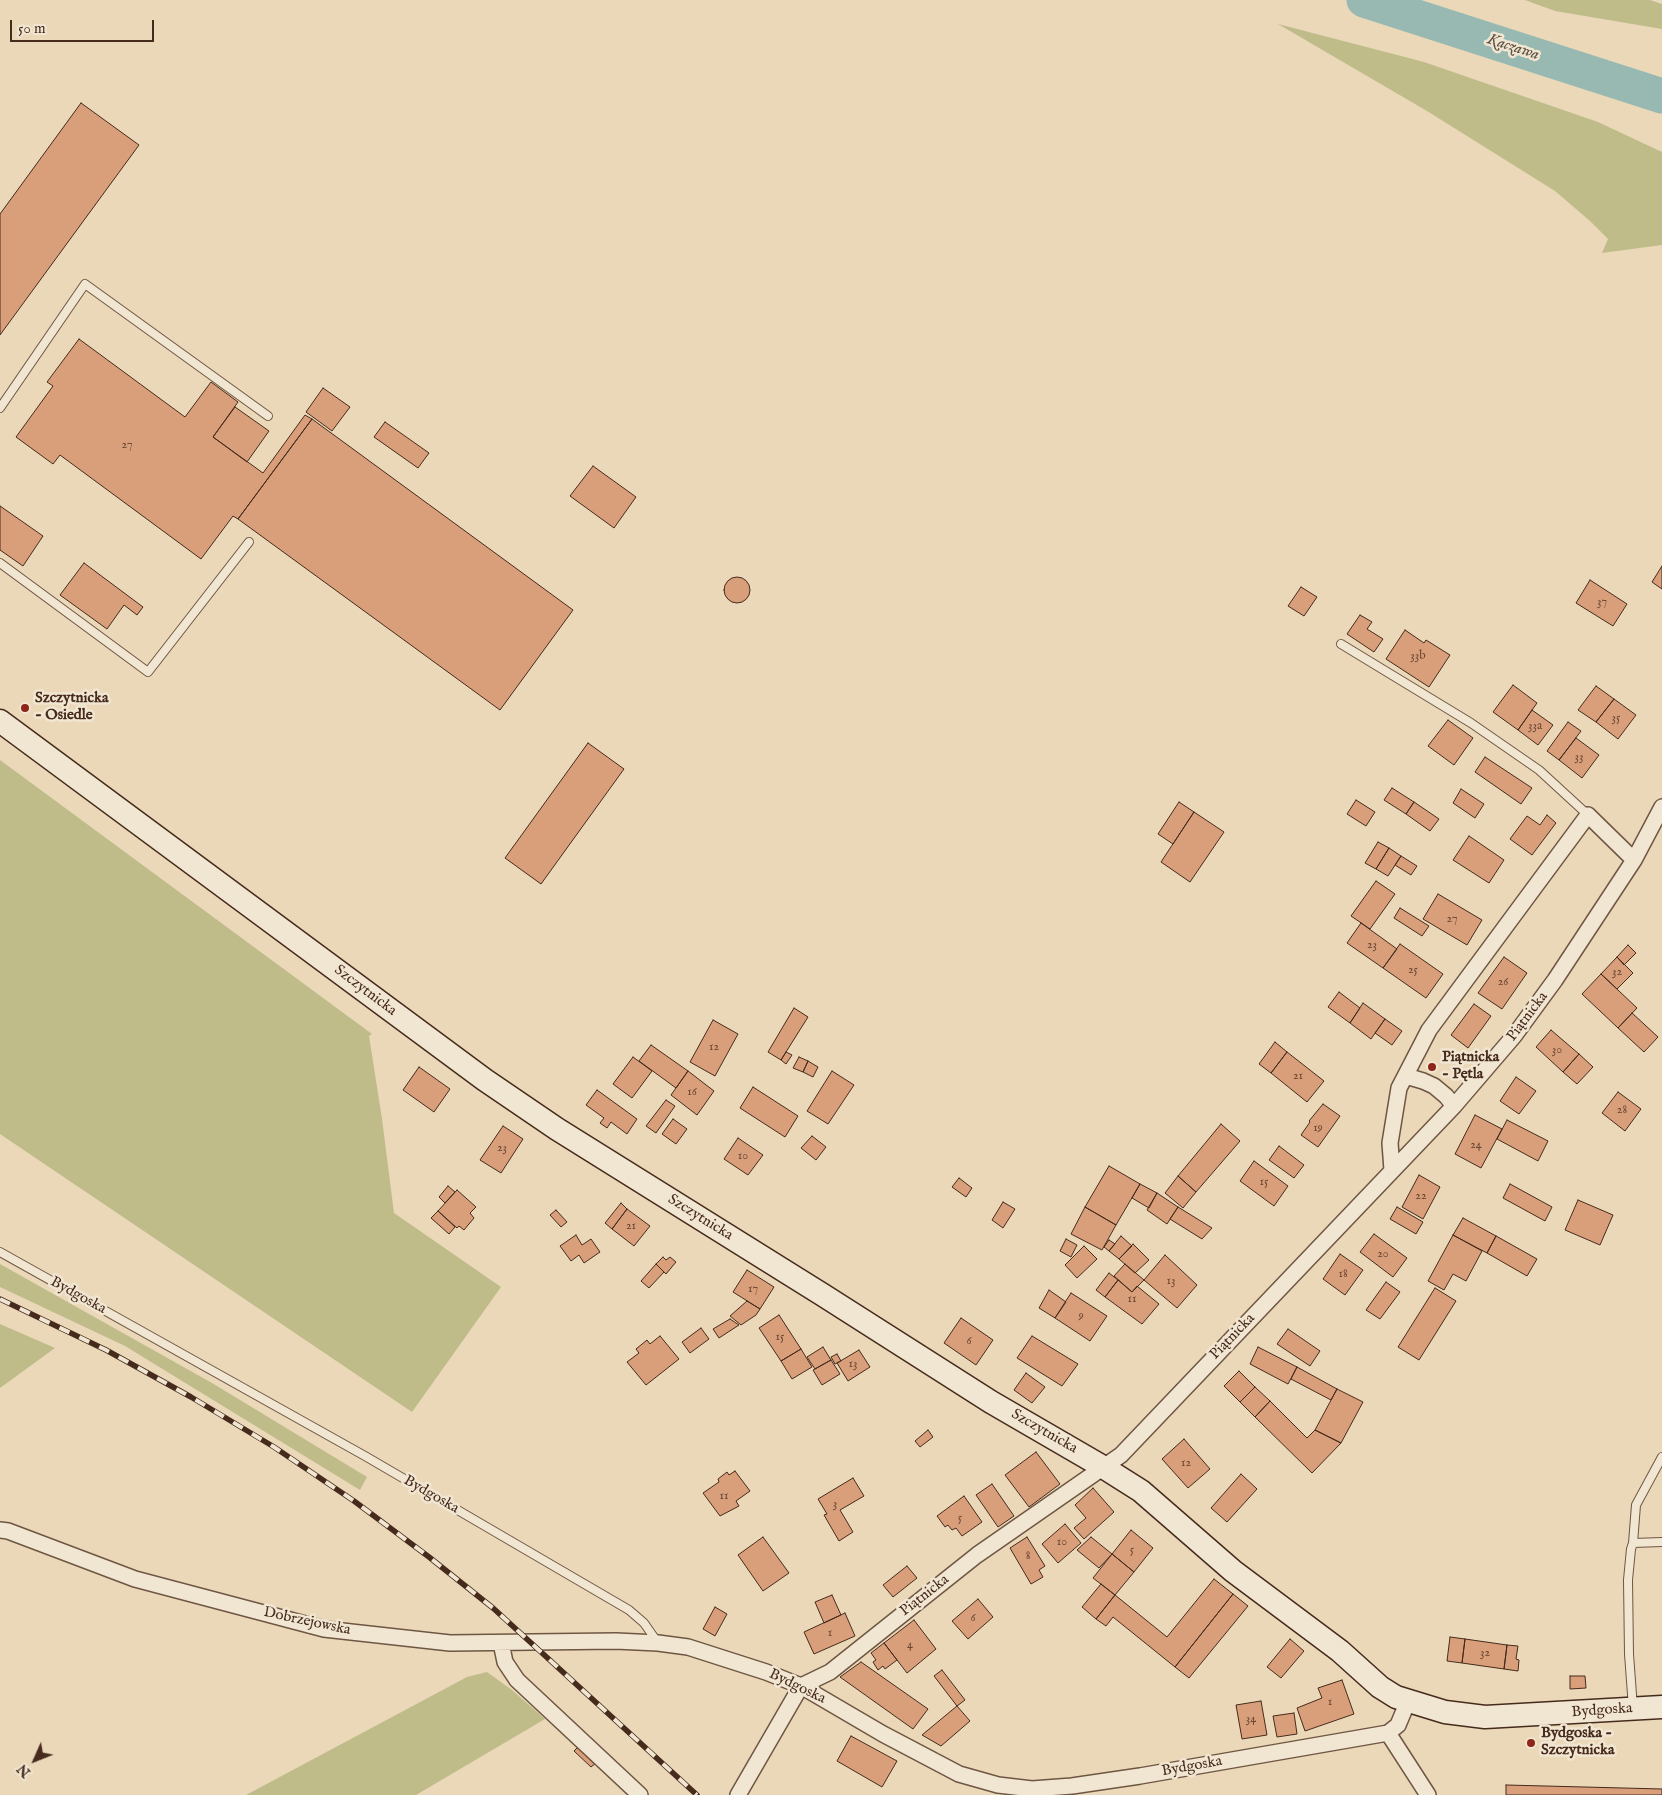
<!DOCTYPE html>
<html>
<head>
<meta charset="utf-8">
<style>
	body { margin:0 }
	#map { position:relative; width:1662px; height:1795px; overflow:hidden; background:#ead8b9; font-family:"IM FELL English",serif }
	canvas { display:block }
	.north { position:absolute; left:10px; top:1735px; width:50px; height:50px; -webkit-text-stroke:4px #f1e6d2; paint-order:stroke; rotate:226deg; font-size:14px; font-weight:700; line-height:20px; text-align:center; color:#462a1c }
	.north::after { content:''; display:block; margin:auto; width:18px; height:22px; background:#462a1c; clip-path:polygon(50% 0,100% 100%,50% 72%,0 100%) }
	.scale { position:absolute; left:10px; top:20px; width:144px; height:22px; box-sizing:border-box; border:2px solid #462a1c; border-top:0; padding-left:6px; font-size:15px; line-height:18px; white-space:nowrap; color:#462a1c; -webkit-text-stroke:4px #f1e6d2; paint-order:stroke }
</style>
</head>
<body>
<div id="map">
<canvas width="1662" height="1795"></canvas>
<div class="north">N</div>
<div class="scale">50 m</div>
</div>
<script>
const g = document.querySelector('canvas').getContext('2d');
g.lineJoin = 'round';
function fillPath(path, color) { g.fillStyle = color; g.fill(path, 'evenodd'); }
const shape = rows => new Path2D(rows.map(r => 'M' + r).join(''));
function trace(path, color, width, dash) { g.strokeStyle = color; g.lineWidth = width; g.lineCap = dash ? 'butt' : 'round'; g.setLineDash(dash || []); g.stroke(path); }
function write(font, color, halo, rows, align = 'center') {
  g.font = font + ' "IM FELL English",serif'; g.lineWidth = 5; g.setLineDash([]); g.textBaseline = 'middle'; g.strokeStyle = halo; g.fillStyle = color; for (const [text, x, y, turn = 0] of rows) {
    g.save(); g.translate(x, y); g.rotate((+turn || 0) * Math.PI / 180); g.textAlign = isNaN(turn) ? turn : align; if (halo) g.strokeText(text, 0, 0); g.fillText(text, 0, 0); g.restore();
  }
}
fillPath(shape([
	[1525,0,1650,0,1662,4,1662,29,1555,11],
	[1278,24,1424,62,1598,122,1662,152,1662,245,1602,253,1608,239,1590,221,1555,191,1427,111],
	[0,760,372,1034,369,1036,382,1119,394,1213,501,1287,412,1412,0,1134],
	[0,1264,212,1383,367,1477,360,1490,125,1346,0,1287],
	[0,1324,55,1348,0,1388],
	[487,1672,512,1690,545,1719,416,1795,246,1795,467,1677]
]), '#bfbc8a');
trace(shape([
	[1364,0,1662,96]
]), '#98b9b1', 35);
const building = shape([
	[81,103,139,145,0,335,0,214,81,103],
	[79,339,185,417,211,382,238,402,213,437,263,473,305,415,312,419,238,519,233,516,201,559,60,455,53,464,16,437,53,386,47,382,79,339],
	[323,388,350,407,332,431,306,412,323,388],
	[235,407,269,431,247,462,213,437,235,407],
	[312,419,573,610,500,710,238,519,312,419],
	[385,422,429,453,418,468,374,437,385,422],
	[593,466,636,497,614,528,570,496,593,466],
	[0,506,43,536,23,566,0,550,0,506],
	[84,563,143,607,137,615,124,605,107,629,60,595,84,563],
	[1662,566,1662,589,1652,582,1662,566],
	'724 590a13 13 0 1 1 26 0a13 13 0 1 1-26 0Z',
	[1590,580,1627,604,1613,626,1576,603,1590,580],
	[1301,587,1317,597,1304,616,1288,606,1301,587],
	[1360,615,1372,622,1367,629,1383,639,1374,652,1347,634,1360,615],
	[1405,630,1424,643,1426,640,1450,655,1429,687,1386,659,1405,630],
	[1513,685,1537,703,1518,730,1493,712,1513,685],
	[1596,686,1614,699,1596,722,1578,710,1596,686],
	[1614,699,1636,715,1618,739,1596,722,1614,699],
	[1532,710,1553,725,1538,745,1518,730,1532,710],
	[1448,720,1473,738,1454,765,1428,746,1448,720],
	[1568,722,1581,731,1559,760,1547,751,1568,722],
	[1576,738,1599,755,1582,778,1559,760,1576,738],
	[588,743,624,769,541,884,505,858,588,743],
	[1485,757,1532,788,1521,804,1475,772,1485,757],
	[1392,788,1414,802,1406,814,1384,800,1392,788],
	[1461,789,1484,804,1475,818,1453,803,1461,789],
	[1356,800,1375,812,1366,826,1347,814,1356,800],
	[1179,802,1194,812,1173,844,1158,834,1179,802],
	[1414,802,1439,819,1430,831,1406,814,1414,802],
	[1194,812,1224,832,1190,882,1161,862,1194,812],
	[1547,815,1556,823,1532,855,1510,839,1527,816,1540,825,1547,815],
	[1469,836,1504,860,1489,883,1453,860,1469,836],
	[1378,842,1389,848,1376,869,1365,863,1378,842],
	[1389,848,1401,856,1388,876,1376,869,1389,848],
	[1401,856,1417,866,1411,875,1395,865,1401,856],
	[1376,881,1395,894,1370,929,1351,916,1376,881],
	[1438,894,1482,920,1467,945,1423,919,1438,894],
	[1400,908,1429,926,1422,936,1394,918,1400,908],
	[1361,923,1397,949,1383,968,1347,943,1361,923],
	[1400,944,1443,974,1426,998,1383,968,1400,944],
	[1628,945,1636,953,1624,965,1617,957,1628,945],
	[1504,957,1527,973,1502,1009,1478,993,1504,957],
	[1617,957,1633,973,1617,989,1601,974,1617,957],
	[1601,974,1637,1008,1618,1028,1582,994,1601,974],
	[1339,992,1360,1008,1350,1023,1328,1007,1339,992],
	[1363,1003,1385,1019,1371,1039,1350,1023,1363,1003],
	[1474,1004,1491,1016,1468,1048,1451,1035,1474,1004],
	[794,1008,808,1017,781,1060,768,1052,794,1008],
	[1632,1013,1658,1037,1644,1052,1618,1028,1632,1013],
	[1385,1019,1402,1031,1392,1045,1375,1033,1385,1019],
	[713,1020,738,1034,715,1076,690,1062,713,1020],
	[1551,1030,1579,1054,1563,1072,1536,1047,1551,1030],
	[1275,1042,1287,1052,1271,1073,1259,1064,1275,1042],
	[651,1045,688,1071,676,1088,639,1061,651,1045],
	[786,1052,792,1055,786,1064,781,1060,786,1052],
	[1287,1052,1324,1081,1307,1102,1271,1073,1287,1052],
	[1579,1054,1593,1067,1577,1084,1563,1072,1579,1054],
	[633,1057,652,1071,632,1098,613,1084,633,1057],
	[799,1057,808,1061,803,1072,793,1068,799,1057],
	[808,1061,818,1067,813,1077,803,1072,808,1061],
	[419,1067,450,1089,434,1112,403,1090,419,1067],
	[688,1071,714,1091,697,1115,671,1095,688,1071],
	[832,1071,854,1085,828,1124,807,1111,832,1071],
	[1516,1077,1536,1091,1519,1114,1500,1101,1516,1077],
	[753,1087,798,1116,785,1137,740,1108,753,1087],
	[597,1090,637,1119,627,1134,611,1122,607,1128,600,1123,604,1118,586,1105,597,1090],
	[1618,1092,1641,1109,1625,1131,1602,1113,1618,1092],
	[666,1100,675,1106,656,1133,646,1126,666,1100],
	[1323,1104,1340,1116,1318,1147,1301,1135,1310,1122,1309,1121,1323,1104],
	[1475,1115,1502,1129,1481,1168,1455,1154,1475,1115],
	[673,1119,687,1129,676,1144,662,1134,673,1119],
	[1507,1120,1548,1141,1538,1161,1497,1139,1507,1120],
	[1221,1124,1240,1141,1196,1192,1178,1176,1221,1124],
	[503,1126,523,1139,501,1173,480,1160,503,1126],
	[812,1136,826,1147,816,1160,801,1148,812,1136],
	[738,1138,763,1155,748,1175,724,1159,738,1138],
	[1279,1146,1304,1165,1294,1178,1269,1160,1279,1146],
	[1254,1161,1288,1186,1274,1206,1240,1181,1254,1161],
	[1109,1166,1140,1184,1116,1225,1085,1207,1109,1166],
	[1419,1175,1440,1187,1423,1219,1402,1207,1419,1175],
	[1178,1176,1196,1192,1183,1208,1165,1193,1178,1176],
	[959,1178,972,1188,966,1197,952,1187,959,1178],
	[1140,1184,1157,1193,1149,1208,1132,1198,1140,1184],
	[1510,1184,1552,1207,1545,1221,1503,1198,1510,1184],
	[448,1186,455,1192,445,1203,439,1197,448,1186],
	[457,1190,476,1207,470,1213,474,1218,464,1230,459,1226,457,1228,438,1211,457,1190],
	[1157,1193,1178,1207,1167,1224,1147,1210,1157,1193],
	[1578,1200,1613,1215,1600,1245,1565,1230,1578,1200],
	[1003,1202,1015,1209,1003,1228,992,1220,1003,1202],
	[621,1203,627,1209,612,1229,605,1223,621,1203],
	[1085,1207,1116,1225,1102,1250,1071,1234,1085,1207],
	[1178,1207,1212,1228,1202,1239,1170,1219,1178,1207],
	[1397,1207,1423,1222,1416,1234,1390,1219,1397,1207],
	[627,1209,650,1226,634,1246,612,1229,627,1209],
	[556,1210,567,1222,561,1227,550,1215,556,1210],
	[438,1211,455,1227,449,1234,431,1218,438,1211],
	[1463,1218,1496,1236,1487,1253,1453,1235,1463,1218],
	[1374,1234,1407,1258,1393,1277,1360,1252,1374,1234],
	[576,1235,582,1245,591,1239,600,1252,584,1263,579,1255,571,1261,560,1246,576,1235],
	[1453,1235,1482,1251,1466,1281,1453,1274,1444,1290,1428,1281,1453,1235],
	[1121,1236,1132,1246,1119,1259,1109,1251,1121,1236],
	[1496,1236,1537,1259,1527,1276,1487,1253,1496,1236],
	[1066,1239,1077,1245,1071,1257,1060,1251,1066,1239],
	[1109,1240,1115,1244,1109,1251,1104,1247,1109,1240],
	[1133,1244,1149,1260,1135,1273,1119,1259,1133,1244],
	[1084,1246,1097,1259,1077,1278,1065,1265,1084,1246],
	[1340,1254,1363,1270,1345,1295,1323,1279,1340,1254],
	[1165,1255,1197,1285,1177,1308,1144,1280,1165,1255],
	[663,1257,666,1260,670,1257,676,1262,666,1274,656,1264,663,1257],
	[656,1264,664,1272,649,1288,641,1281,656,1264],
	[1125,1264,1144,1280,1132,1292,1114,1276,1125,1264],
	[747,1270,774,1287,760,1309,733,1292,747,1270],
	[1109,1273,1118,1280,1105,1297,1096,1290,1109,1273],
	[1118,1280,1132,1292,1137,1286,1159,1304,1142,1324,1105,1297,1118,1280],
	[1386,1282,1400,1292,1380,1319,1366,1310,1386,1282],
	[1435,1288,1456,1301,1419,1360,1398,1347,1435,1288],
	[1049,1290,1066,1302,1055,1318,1039,1308,1049,1290],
	[1071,1293,1107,1316,1090,1341,1055,1318,1071,1293],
	[747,1301,760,1309,756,1315,741,1325,730,1316,747,1301],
	[779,1315,801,1349,781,1361,759,1328,779,1315],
	[961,1318,993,1340,976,1365,944,1343,961,1318],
	[730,1319,739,1325,719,1338,713,1329,730,1319],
	[701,1328,709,1339,690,1353,682,1342,701,1328],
	[1288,1329,1320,1351,1310,1366,1277,1344,1288,1329],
	[660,1336,679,1359,646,1385,627,1362,639,1353,636,1349,647,1340,650,1344,660,1336],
	[1032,1336,1078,1364,1062,1386,1017,1358,1032,1336],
	[823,1347,831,1360,815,1369,807,1357,823,1347],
	[1258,1347,1297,1367,1288,1384,1250,1364,1258,1347],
	[801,1349,812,1367,792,1379,781,1361,801,1349],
	[859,1350,870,1367,848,1381,837,1363,859,1350],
	[837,1354,841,1361,835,1364,831,1357,837,1354],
	[831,1360,840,1374,822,1385,813,1370,831,1360],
	[1297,1367,1337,1389,1331,1400,1291,1379,1297,1367],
	[1239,1371,1255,1387,1240,1402,1224,1386,1239,1371],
	[1026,1373,1045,1387,1032,1403,1014,1390,1026,1373],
	[1255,1387,1270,1401,1255,1417,1240,1402,1255,1387],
	[1337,1389,1363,1402,1341,1443,1315,1430,1337,1389],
	[1270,1401,1307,1438,1315,1430,1341,1443,1312,1473,1255,1417,1270,1401],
	[928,1430,933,1437,920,1447,915,1441,928,1430],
	[1184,1439,1210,1469,1188,1488,1162,1459,1184,1439],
	[1036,1452,1060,1484,1029,1507,1005,1475,1036,1452],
	[735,1471,750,1491,736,1501,739,1506,720,1516,703,1493,719,1482,718,1479,727,1472,729,1475,735,1471],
	[1241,1474,1257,1489,1227,1522,1211,1508,1241,1474],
	[853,1478,864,1496,840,1510,853,1532,839,1541,824,1515,827,1514,818,1499,853,1478],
	[992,1484,1014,1516,998,1527,976,1495,992,1484],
	[1093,1488,1114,1512,1084,1539,1074,1528,1086,1518,1075,1505,1093,1488],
	[964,1496,982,1522,962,1536,956,1528,952,1530,948,1525,945,1527,937,1516,964,1496],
	[1065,1524,1081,1543,1058,1563,1042,1544,1065,1524],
	[1131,1530,1153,1548,1134,1572,1112,1554,1131,1530],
	[763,1537,789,1573,763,1591,738,1555,763,1537],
	[1027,1537,1045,1566,1039,1570,1043,1577,1031,1584,1010,1548,1027,1537],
	[1091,1537,1112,1554,1099,1568,1077,1550,1091,1537],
	[1112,1554,1134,1572,1115,1595,1093,1578,1112,1554],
	[907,1566,917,1578,893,1597,883,1585,907,1566],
	[1214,1579,1233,1594,1175,1667,1113,1617,1106,1626,1096,1619,1115,1595,1167,1637,1214,1579],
	[1101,1584,1115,1595,1096,1619,1082,1607,1101,1584],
	[1233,1594,1248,1606,1189,1678,1175,1667,1233,1594],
	[832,1595,841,1615,824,1623,815,1602,832,1595],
	[978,1599,993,1617,968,1639,952,1621,978,1599],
	[715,1607,727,1614,715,1636,703,1629,715,1607],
	[845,1613,855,1636,814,1654,804,1632,845,1613],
	[914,1620,936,1649,907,1673,884,1643,914,1620],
	[1450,1637,1465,1639,1462,1663,1447,1661,1450,1637],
	[1290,1639,1304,1651,1281,1678,1267,1667,1290,1639],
	[1465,1639,1507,1645,1504,1669,1462,1663,1465,1639],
	[884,1643,897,1660,885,1669,883,1666,878,1670,873,1662,876,1660,871,1653,884,1643],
	[1507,1645,1518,1646,1516,1659,1519,1660,1518,1671,1504,1669,1507,1645],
	[861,1662,928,1709,913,1729,840,1677,861,1662],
	[942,1670,965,1700,957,1706,934,1676,942,1670],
	[1570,1676,1585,1676,1586,1688,1570,1689,1570,1676],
	[1342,1680,1354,1714,1305,1731,1297,1708,1322,1698,1318,1688,1342,1680],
	[1261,1701,1267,1735,1242,1739,1236,1705,1261,1701],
	[957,1706,970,1721,941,1746,922,1735,957,1706],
	[1294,1713,1297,1734,1277,1737,1273,1716,1294,1713],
	[851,1736,897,1761,882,1787,837,1761,851,1736],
	[579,1746,596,1763,591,1767,574,1751,579,1746],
	[1506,1785,1662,1789,1662,1795,1506,1795,1506,1785]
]);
fillPath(building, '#d99f7a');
trace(building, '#462a1c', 1);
const lane = shape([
	[0,408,85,284,268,416],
	[0,563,148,672,249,542],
	[1341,644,1471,723,1539,770,1588,815],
	[0,1252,365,1456,629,1610,644,1623,658,1643],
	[1633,1543,1636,1505,1662,1457],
	[1633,1708,1629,1654,1628,1580,1631,1549,1633,1543,1662,1542]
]);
const street = shape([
	[1406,1076,1423,1081,1434,1086,1446,1096,1454,1106],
	[1392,1170,1390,1143,1399,1088,1429,1030,1588,815,1634,860],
	[0,1530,8,1531,135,1579,324,1629,450,1643,616,1641,658,1643,688,1647,766,1672,801,1686,883,1734,959,1774,998,1785,1032,1789,1072,1786,1140,1776,1388,1733,1398,1725,1408,1701],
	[501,1643,505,1662,517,1680,640,1795],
	[1388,1733,1428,1795],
	[738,1795,801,1686,830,1672,977,1555,1121,1455,1454,1106,1514,1036,1555,980,1634,860,1662,807]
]);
const secondary = shape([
	[0,721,485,1080,557,1129,823,1295,991,1402,1103,1467,1141,1491,1233,1571,1340,1651,1380,1687,1396,1697,1445,1712,1485,1717,1662,1707]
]);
trace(lane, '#6f5643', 10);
trace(street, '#6f5643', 18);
trace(secondary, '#462a1c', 25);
trace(lane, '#f1e6d2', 8);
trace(street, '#f1e6d2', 15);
trace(secondary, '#f1e6d2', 22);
const rail = shape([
	[0,1299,106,1350,191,1397,274,1447,354,1501,429,1557,493,1608,697,1795]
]);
trace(rail, '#462a1c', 5.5);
trace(rail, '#f1e6d2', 4, [11]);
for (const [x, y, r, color] of [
	[25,708,5,"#8f2418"],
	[1432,1067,5,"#8f2418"],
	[1531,1743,5,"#8f2418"]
]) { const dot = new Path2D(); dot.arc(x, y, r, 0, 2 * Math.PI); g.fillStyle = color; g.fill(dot); trace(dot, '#f1e6d2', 2); }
write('12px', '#6b4734', null, [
	["27",127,446],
	["37",1602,603],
	["33b",1418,657],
	["35",1616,719],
	["33a",1535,727],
	["33",1579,758],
	["27",1452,920],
	["23",1372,946],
	["25",1413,971],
	["32",1617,973],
	["26",1503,983],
	["12",714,1048],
	["30",1557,1051],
	["21",1298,1077],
	["16",692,1093],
	["28",1622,1111],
	["19",1318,1129],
	["24",1476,1146],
	["23",502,1149],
	["10",743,1157],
	["15",1264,1183],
	["22",1421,1197],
	["21",631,1227],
	["20",1383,1255],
	["18",1343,1275],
	["13",1171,1282],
	["17",753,1290],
	["11",1132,1300],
	["9",1081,1317],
	["15",780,1338],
	["6",969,1342],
	["13",853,1365],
	["12",1186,1464],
	["11",724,1497],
	["3",835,1505],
	["5",960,1519],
	["10",1062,1543],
	["5",1132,1551],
	["8",1028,1557],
	["6",973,1619],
	["1",830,1634],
	["4",910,1646],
	["32",1485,1654],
	["1",1330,1703],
	["34",1251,1720]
]);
write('bold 15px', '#462a1c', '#f1e6d2', [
	["Szczytnicka",35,699],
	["- Osiedle",35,716],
	["Piątnicka",1442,1058],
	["- Pętla",1442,1075],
	["Bydgoska -",1541,1734],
	["Szczytnicka",1541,1751]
], 'left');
write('15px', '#462a1c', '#f1e6d2', [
	["Szczytnicka",365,991,37],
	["Piątnicka",1528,1017,-53],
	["Szczytnicka",700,1218,32],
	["Bydgoska",78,1296,29],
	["Piątnicka",1233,1337,-46],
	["Szczytnicka",1044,1432,30],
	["Bydgoska",431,1495,30],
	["Piątnicka",925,1596,-38],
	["Dobrzejowska",307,1622,12],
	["Bydgoska",797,1687,26],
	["Bydgoska",1602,1711,-4],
	["Bydgoska",1192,1767,-10]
]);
write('italic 16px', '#5a4e41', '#f1e6d2', [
	["Kaczawa",1513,48,18]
]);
</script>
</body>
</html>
